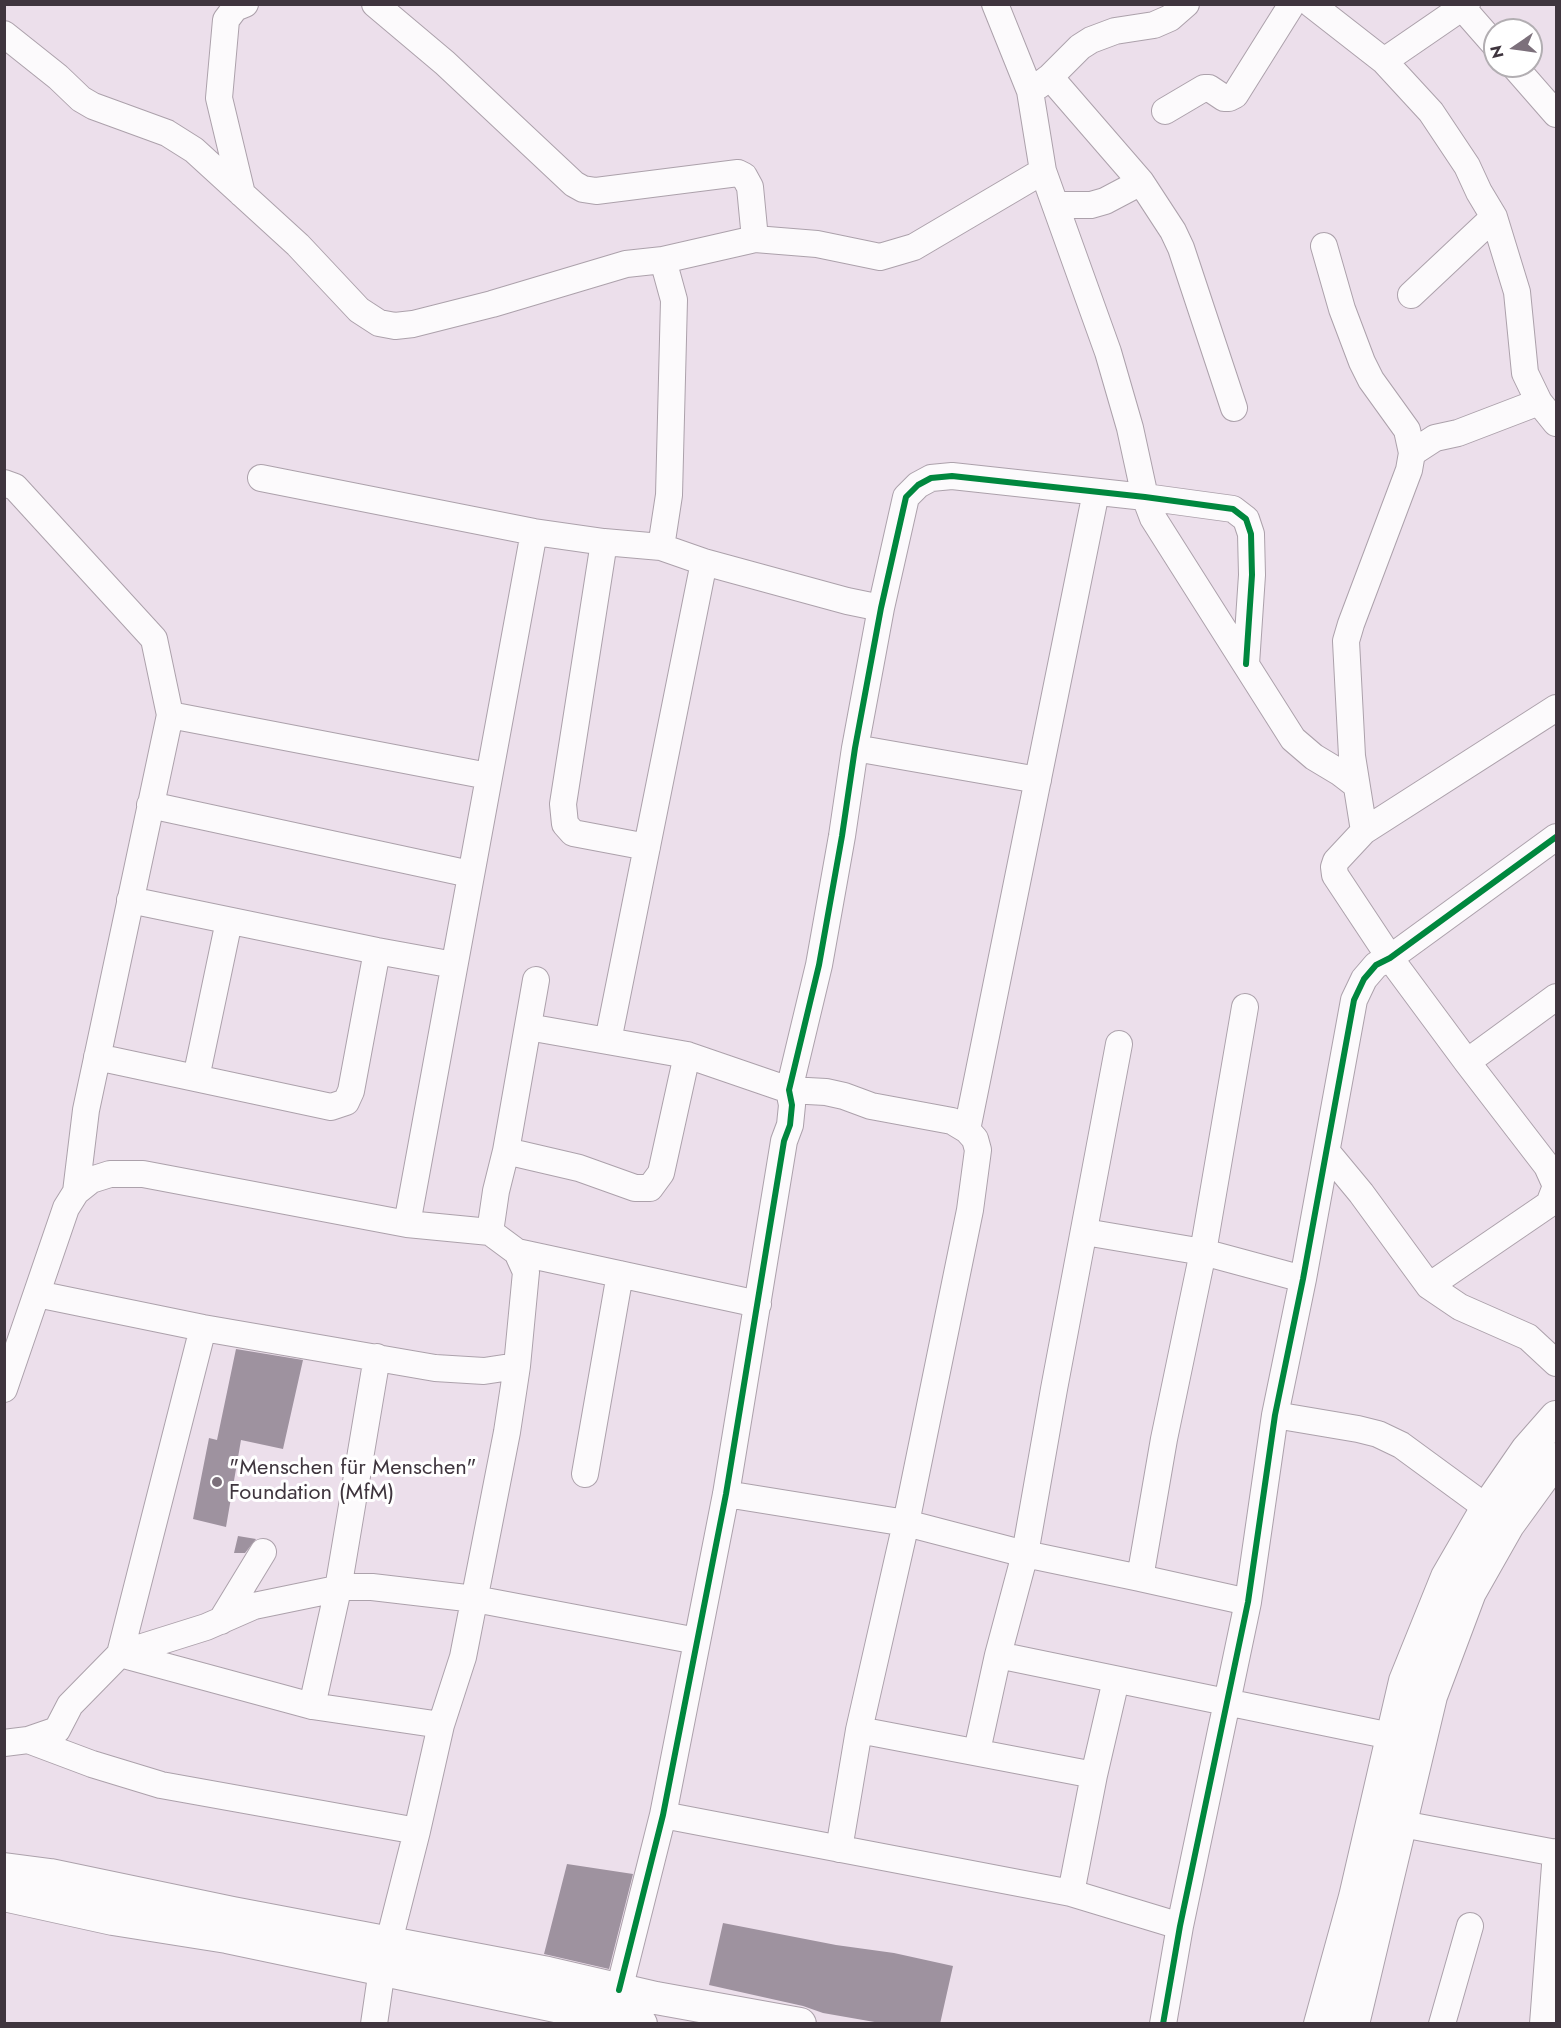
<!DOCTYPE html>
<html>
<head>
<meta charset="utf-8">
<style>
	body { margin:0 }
	#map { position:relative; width:1561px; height:2028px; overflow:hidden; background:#ecdfeb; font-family:Jost,sans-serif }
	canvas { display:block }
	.frame { position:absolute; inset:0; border:6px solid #3f353e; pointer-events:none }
	.north { position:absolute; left:1483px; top:18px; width:60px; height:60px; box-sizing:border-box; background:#fff; border:2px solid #b2aeb2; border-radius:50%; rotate:257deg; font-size:16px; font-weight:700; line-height:24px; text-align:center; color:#3f353e }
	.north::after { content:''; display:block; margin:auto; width:21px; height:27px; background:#7c707b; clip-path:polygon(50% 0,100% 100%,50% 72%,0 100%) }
</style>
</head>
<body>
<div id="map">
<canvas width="1561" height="2028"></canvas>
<div class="frame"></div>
<div class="north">N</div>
</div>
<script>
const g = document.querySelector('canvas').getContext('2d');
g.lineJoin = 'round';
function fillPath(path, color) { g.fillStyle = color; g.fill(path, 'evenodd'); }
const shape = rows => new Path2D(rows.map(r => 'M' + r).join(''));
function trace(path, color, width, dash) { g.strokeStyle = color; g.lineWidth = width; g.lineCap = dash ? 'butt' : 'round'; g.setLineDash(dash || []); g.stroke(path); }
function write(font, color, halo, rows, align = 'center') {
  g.font = font + ' Jost,sans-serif'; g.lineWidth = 6; g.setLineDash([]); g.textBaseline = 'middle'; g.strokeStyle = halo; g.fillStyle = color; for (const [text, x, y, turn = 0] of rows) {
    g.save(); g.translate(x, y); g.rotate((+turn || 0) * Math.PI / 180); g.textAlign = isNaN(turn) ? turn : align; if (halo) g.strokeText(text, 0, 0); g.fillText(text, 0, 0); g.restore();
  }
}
fillPath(shape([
	[236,1349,303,1360,283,1449,241,1440,226,1527,193,1519,209,1438,217,1440],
	[238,1536,256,1539,245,1553,234,1553],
	[567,1864,633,1874,609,1969,544,1954],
	[723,1923,836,1945,894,1953,953,1966,940,2024,886,2024,823,2013,803,2006,709,1985]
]), '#9e929f');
const minor = shape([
	[375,4,445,63,574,184,583,189,596,191,738,173,744,176,750,187,755,239],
	[995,4,1030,91,1043,171,1108,352,1130,428,1145,497,1153,518,1293,739,1314,757,1339,772,1356,785],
	[1311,4,1384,61,1431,112,1467,166,1479,192,1494,217,1517,292,1525,373,1539,402,1556,423],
	[1459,4,1495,45],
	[4,34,58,77,81,99,93,106,167,133,194,150,298,245,359,310,379,323,395,326,413,324,492,304,626,264,663,260,755,239,817,244,880,257,914,247,1043,171],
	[1384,61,1467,4],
	[1514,66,1556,114],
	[1050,77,1141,182,1173,231,1181,248,1234,408],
	[1038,86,1050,77,1080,47,1091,40,1115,31,1154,25,1170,18,1186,4],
	[1165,111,1204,88,1209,88,1224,98,1229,98,1235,95,1292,4],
	[242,194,219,98,226,20,235,8,245,4],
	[1056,205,1091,205,1105,201,1141,182],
	[1324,246,1342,309,1362,362,1371,380,1407,430,1412,453,1409,470,1351,624,1346,641,1352,756,1364,831],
	[663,260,674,300,669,495,661,547,704,562,847,601,881,608],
	[1411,295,1494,217],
	[1412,453,1435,438,1458,433,1539,402],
	[261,478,534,532,604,542,661,547],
	[4,483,15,487,154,639,170,715,86,1110,76,1192],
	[604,542,563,804,565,824,573,833,647,847],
	[170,715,488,776],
	[855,748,1038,780],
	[150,805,470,874],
	[130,900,377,951,454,965],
	[528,1027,687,1055,789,1090,826,1092,844,1096,871,1106,952,1121,967,1130,975,1139,978,1150,970,1210,906,1523,859,1730,839,1849],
	[608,1041,704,562],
	[1119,1044,1054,1389,1025,1554,998,1655,1391,1736],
	[97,1057,331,1107,346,1102,351,1091,377,951],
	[1467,1062,1556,997],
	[196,1078,229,921],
	[967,1130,1096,492],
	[506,1151,579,1168,635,1188,650,1188,661,1173,687,1055],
	[1327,1152,1361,1193,1429,1286,1460,1307,1528,1337,1556,1363],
	[407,1224,534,532],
	[1085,1232,1203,1252,1245,1007],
	[517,1252,758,1304],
	[1429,1286,1549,1204,1556,1186,1547,1166,1467,1062,1390,958,1335,875,1334,867,1336,861,1364,831,1556,708],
	[37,1294,203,1328,435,1368,484,1371,517,1366],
	[203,1328,120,1654,312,1706,441,1725],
	[4,1389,66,1208,76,1192,91,1180,110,1174,143,1174,407,1224,490,1232],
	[1275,1415,1358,1429,1378,1434,1401,1445,1487,1508],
	[585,1474,620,1274],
	[726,1494,906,1523,1025,1554,1140,1578,1164,1439,1203,1252,1303,1279],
	[1140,1578,1248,1602],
	[221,1621,263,1552],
	[312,1706,338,1589,377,1357],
	[859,1730,1094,1775],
	[28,1740,92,1764,161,1785,417,1831],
	[4,1743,28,1740,57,1730,70,1705,120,1654,206,1627,254,1606,346,1587,372,1587,475,1599,697,1641],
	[977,1751,998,1655],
	[663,1815,1071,1893,1180,1926],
	[1402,1824,1556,1853],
	[1071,1893,1094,1775,1116,1680],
	[619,1990,663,1815,726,1494,784,1141,790,1125,792,1105,789,1090,819,965,842,836,855,748,881,608,906,497,918,485,931,478,952,476,1145,497,1233,509,1246,519,1251,534,1252,575,1246,664],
	[374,2024,382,1969,417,1831,441,1725,463,1657,507,1432,517,1366,526,1272,517,1252,490,1232,496,1191,506,1151,536,980],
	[1163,2024,1180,1926,1248,1602,1275,1415,1303,1279,1354,1000,1364,979,1376,965,1390,958,1556,837],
	[1442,2024,1470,1926],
	[1543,2024,1556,1852]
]);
const major = shape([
	[4,1869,50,1875,232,1913,548,1973,656,1998,800,2024],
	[4,1895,113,1919,227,1937,641,2024],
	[1320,2024,1355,1897,1405,1681,1447,1577,1487,1508,1527,1450,1556,1417],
	[1353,2024,1431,1696,1470,1592,1508,1525,1556,1459]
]);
trace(minor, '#aca1ab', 28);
trace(major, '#aca1ab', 34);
trace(minor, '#fcfafc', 26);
trace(major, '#fcfafc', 32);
trace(shape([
	[619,1990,663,1815,726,1494,784,1141,790,1125,792,1105,789,1090,819,965,842,836,855,748,881,608,906,497,918,485,931,478,952,476,1145,497,1233,509,1246,519,1251,534,1252,575,1246,664],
	[1163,2024,1180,1926,1248,1602,1275,1415,1303,1279,1354,1000,1364,979,1376,965,1390,958,1556,837]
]), '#00873e', 6);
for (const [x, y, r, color] of [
	[217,1482,6,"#7c707b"]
]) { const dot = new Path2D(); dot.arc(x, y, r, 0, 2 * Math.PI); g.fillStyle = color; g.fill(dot); trace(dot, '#fff', 2); }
write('22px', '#3f353e', '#fff', [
	["\"Menschen für Menschen\"",229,1469],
	["Foundation (MfM)",229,1494]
], 'left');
</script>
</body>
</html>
